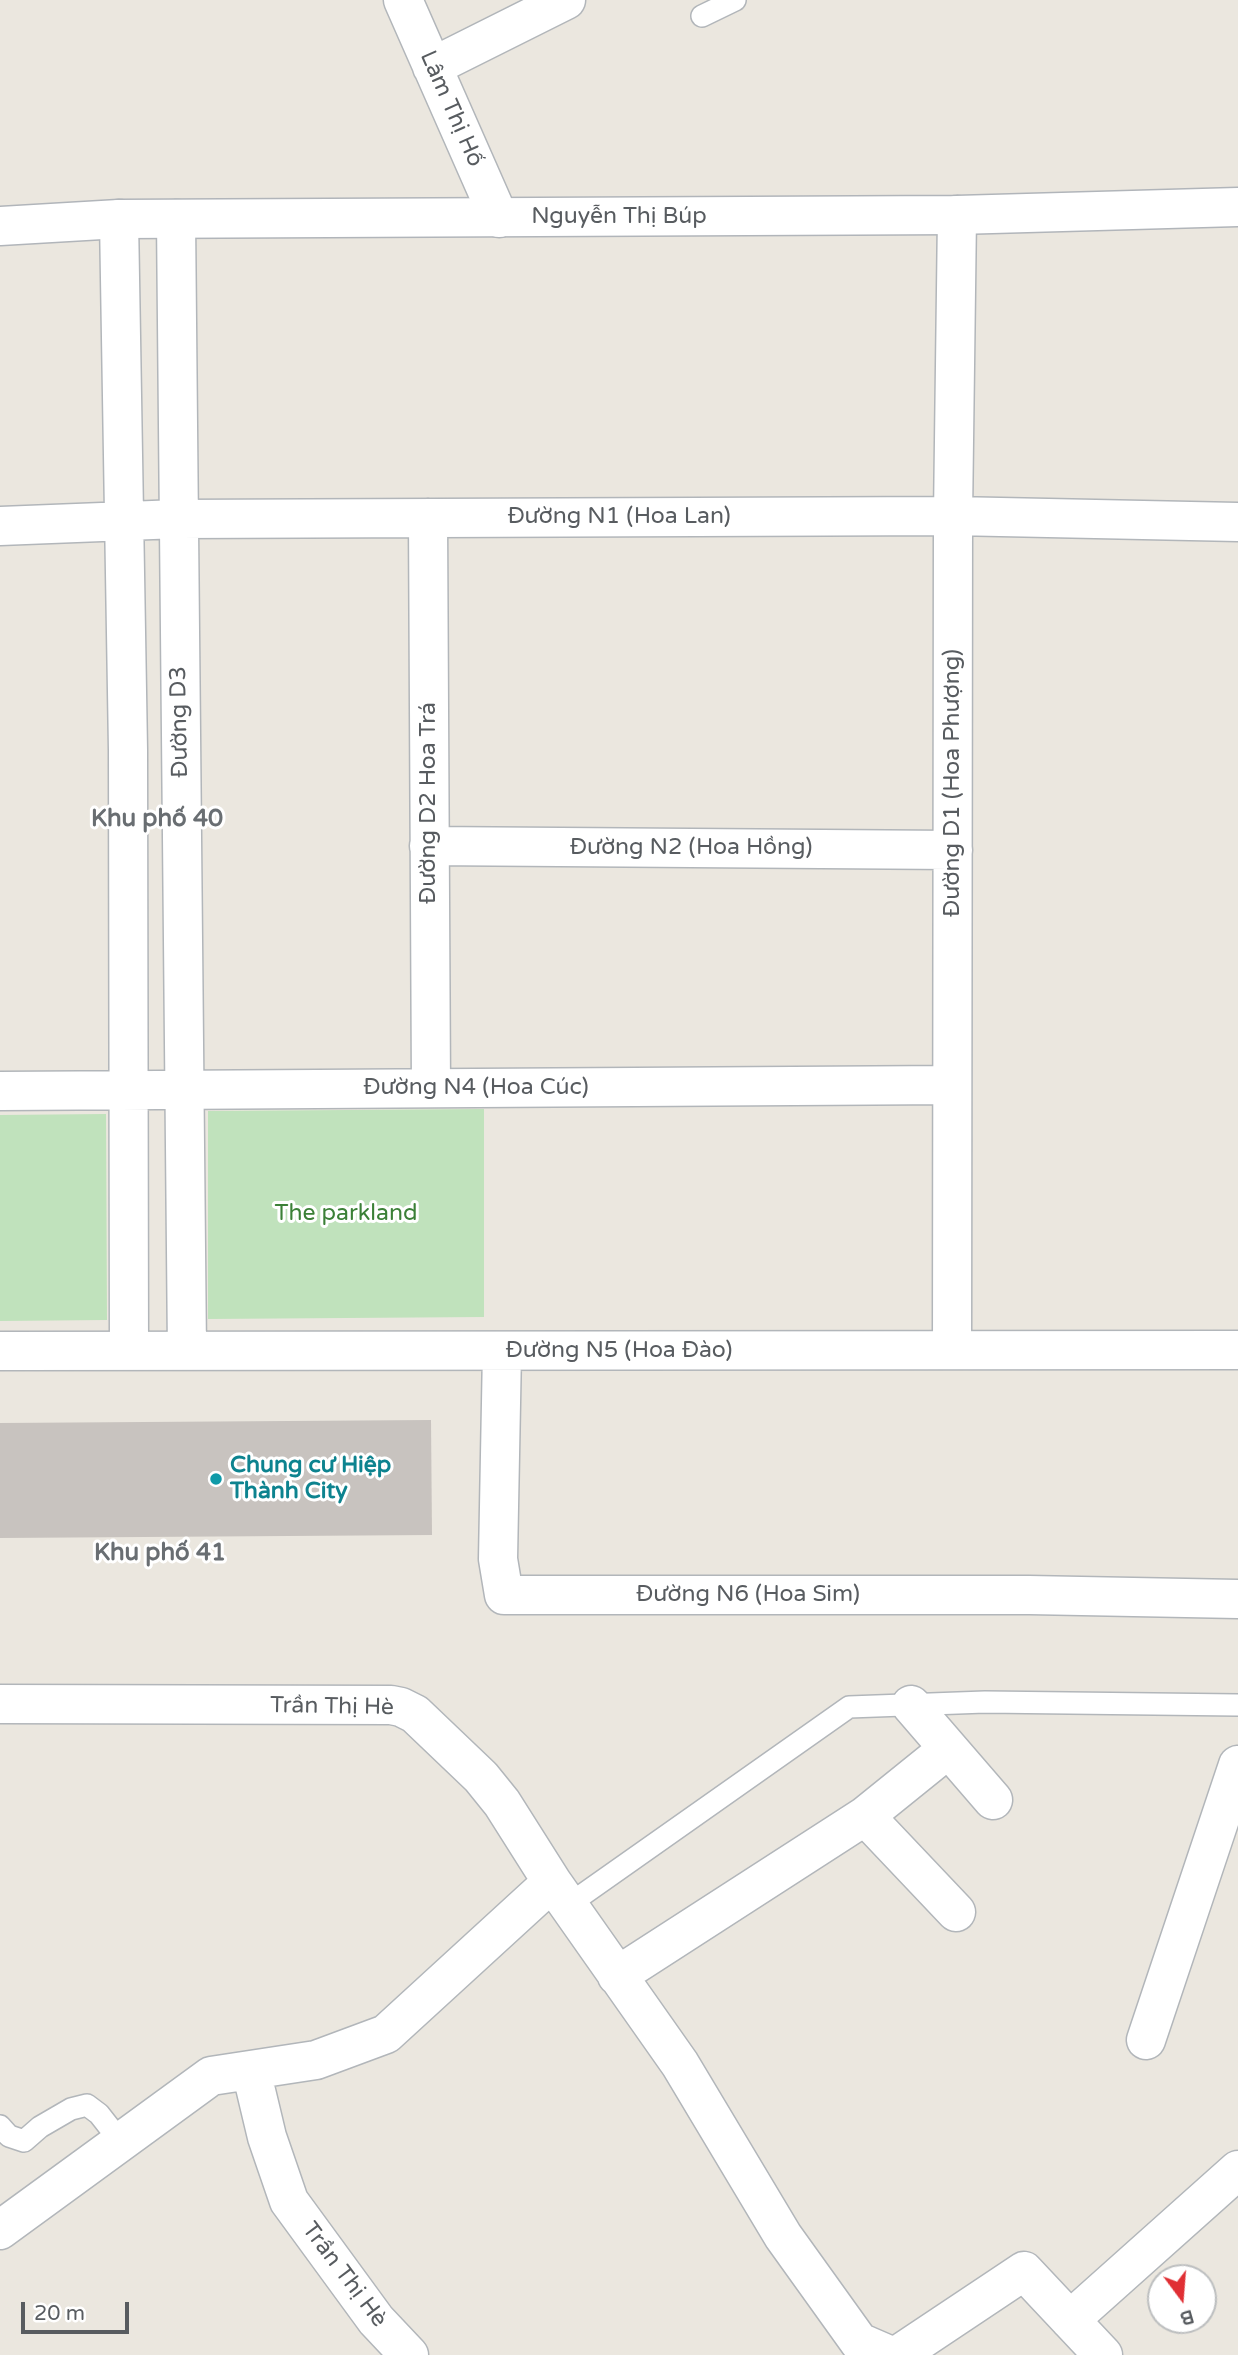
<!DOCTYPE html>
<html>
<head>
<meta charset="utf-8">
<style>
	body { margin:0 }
	#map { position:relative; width:1238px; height:2355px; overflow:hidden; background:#ebe7df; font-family:"Varela Round",sans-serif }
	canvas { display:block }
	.north { position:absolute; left:1147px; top:2264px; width:70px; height:70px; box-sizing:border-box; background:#fff; border:2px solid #bcbebf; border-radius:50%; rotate:164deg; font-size:19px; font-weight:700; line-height:28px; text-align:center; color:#585c60 }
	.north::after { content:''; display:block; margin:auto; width:24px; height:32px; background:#e02f34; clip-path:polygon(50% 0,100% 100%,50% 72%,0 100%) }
	.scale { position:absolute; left:21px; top:2302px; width:108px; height:32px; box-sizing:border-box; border:4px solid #585c60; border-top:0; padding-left:9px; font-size:21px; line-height:24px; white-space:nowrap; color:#585c60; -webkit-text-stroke:5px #fff; paint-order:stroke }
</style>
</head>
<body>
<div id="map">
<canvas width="1238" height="2355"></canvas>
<div class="north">B</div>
<div class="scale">20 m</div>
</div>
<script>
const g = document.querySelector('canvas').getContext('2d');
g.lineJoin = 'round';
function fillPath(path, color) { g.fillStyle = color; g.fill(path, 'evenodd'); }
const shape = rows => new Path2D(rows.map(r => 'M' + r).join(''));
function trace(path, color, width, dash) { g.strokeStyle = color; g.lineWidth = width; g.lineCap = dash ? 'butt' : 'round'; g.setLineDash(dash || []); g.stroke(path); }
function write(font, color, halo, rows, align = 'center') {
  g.font = font + ' "Varela Round",sans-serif'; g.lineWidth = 6; g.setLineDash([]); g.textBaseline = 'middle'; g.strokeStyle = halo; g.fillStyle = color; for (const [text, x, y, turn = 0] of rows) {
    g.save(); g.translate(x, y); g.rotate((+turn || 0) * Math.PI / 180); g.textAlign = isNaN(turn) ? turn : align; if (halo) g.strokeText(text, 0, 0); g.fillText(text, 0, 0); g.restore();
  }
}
fillPath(shape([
	[484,1109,484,1317,208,1319,208,1111],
	[106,1114,107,1320,0,1321,0,1115]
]), '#c0e2bc');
fillPath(shape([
	[431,1420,432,1535,0,1538,0,1423]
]), '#c8c3bf');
const lane = shape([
	[702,16,735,0],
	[568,1905,849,1707,985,1702,1238,1705],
	[0,2126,9,2136,24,2141,40,2127,71,2109,87,2105,99,2114,121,2142]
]);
const street = shape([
	[403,0,499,218],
	[432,67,566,0],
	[119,219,128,750,129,1351],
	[176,219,187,1351],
	[428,518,431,1088],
	[0,526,178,519,953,516,1238,522],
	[429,846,953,850],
	[0,1091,952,1085],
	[952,1350,953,516,957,215],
	[0,1351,1238,1350],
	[502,1351,498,1559,504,1595,1029,1595,1238,1599],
	[0,1704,391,1705,401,1707,415,1714,481,1777,502,1803,552,1882,386,2034,316,2060,211,2076,0,2230],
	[911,1705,993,1800],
	[865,1816,956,1912],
	[552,1882,680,2064,783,2236,859,2342,889,2355],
	[617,1976,865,1816,948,1749],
	[1146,2040,1238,1765],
	[251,2070,267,2137,289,2201,376,2320,409,2355],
	[1070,2320,1238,2170],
	[898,2355,1024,2271,1103,2355]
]);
const secondary = shape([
	[0,226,119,219,957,215,1238,207]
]);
trace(lane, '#b2b6ba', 24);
trace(street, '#b2b6ba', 41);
trace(secondary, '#b1b5ba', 41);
trace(lane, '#fff', 21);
trace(street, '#fff', 38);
trace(secondary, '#fff', 38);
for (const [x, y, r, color] of [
	[216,1479,7,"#0f9aa8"]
]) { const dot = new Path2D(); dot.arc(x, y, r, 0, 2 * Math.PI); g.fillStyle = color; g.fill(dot); trace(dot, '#fff', 2.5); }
write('23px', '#585c60', '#fff', [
	["Lâm Thị Hố",451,109,66],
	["Nguyễn Thị Búp",619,217],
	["Đường N1 (Hoa Lan)",619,517],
	["Đường D3",180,722,-91],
	["Đường D1 (Hoa Phượng)",953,783,-90],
	["Đường D2 Hoa Trá",429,803,-90],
	["Đường N2 (Hoa Hồng)",691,848],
	["Đường N4 (Hoa Cúc)",476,1088],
	["Đường N5 (Hoa Đào)",619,1351],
	["Đường N6 (Hoa Sim)",748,1595],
	["Trần Thị Hè",332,1707,1],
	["Trần Thị Hè",344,2275,53]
]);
write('23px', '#3b8037', '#fff', [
	["The parkland",346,1214]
]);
write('bold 23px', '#0d838f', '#fff', [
	["Chung cư Hiệp",230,1466],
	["Thành City",230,1492]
], 'left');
write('bold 24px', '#696e72', '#fff', [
	["Khu phố 40",157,820],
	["Khu phố 41",160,1554]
]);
</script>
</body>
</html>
